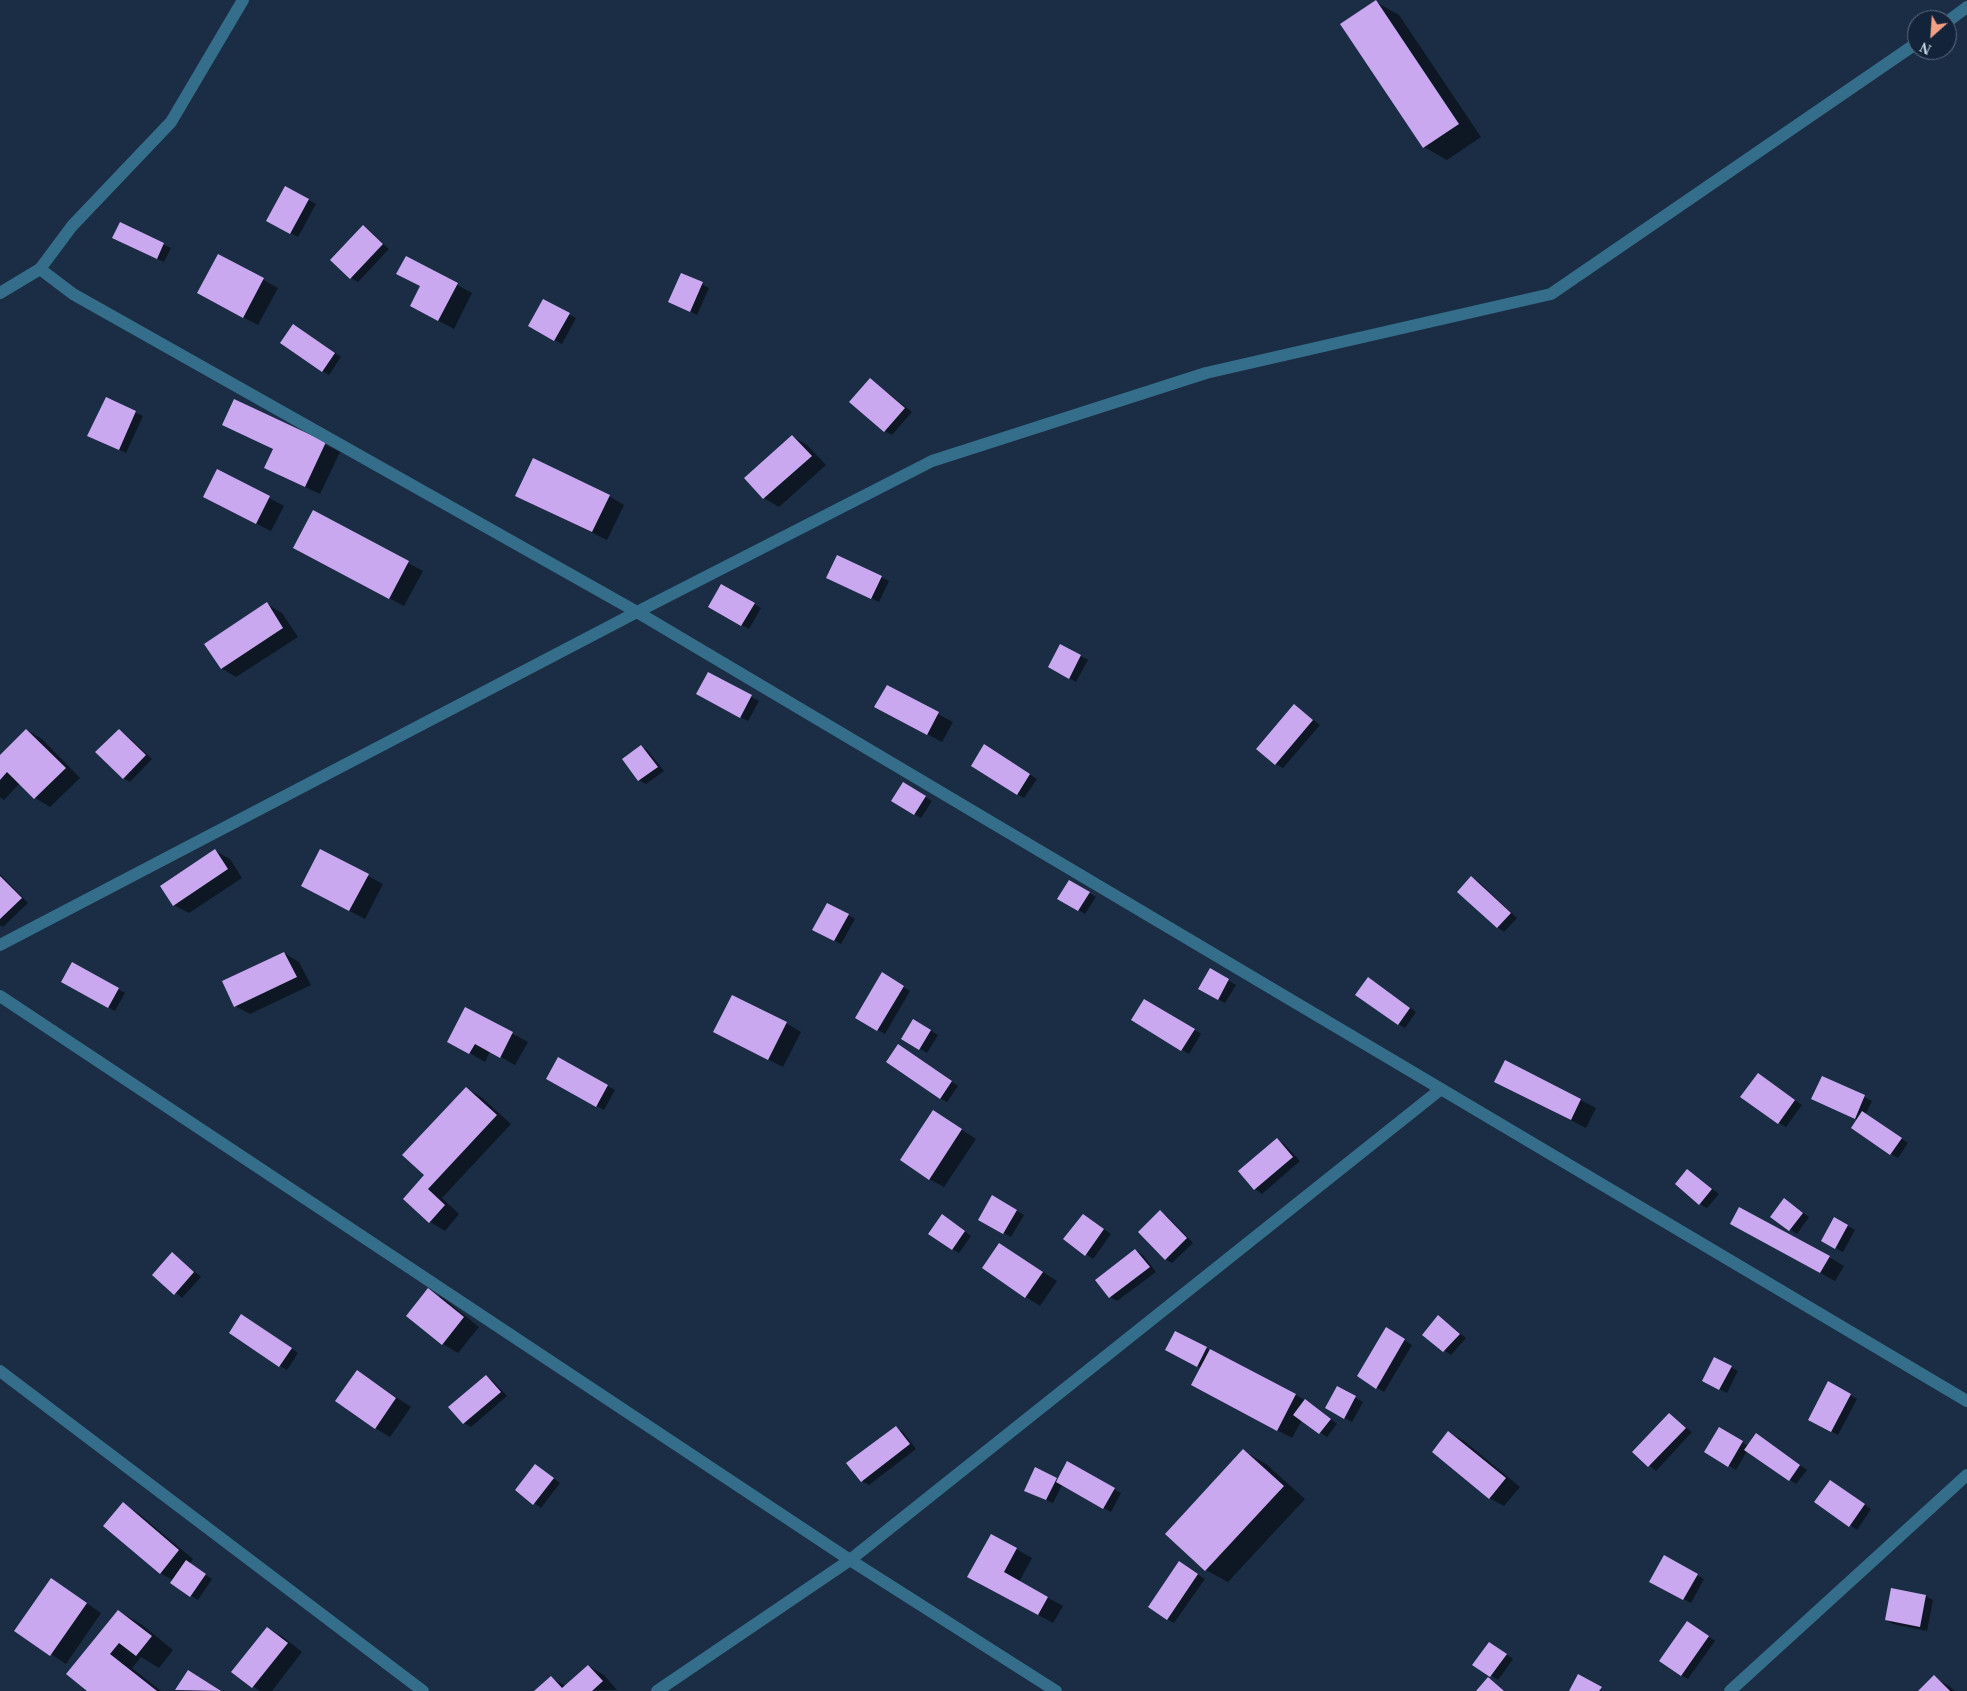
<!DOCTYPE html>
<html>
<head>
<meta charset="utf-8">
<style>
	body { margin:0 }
	#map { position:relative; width:1967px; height:1691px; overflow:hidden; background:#1b2d44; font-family:Georgia,serif }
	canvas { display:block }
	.north { position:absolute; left:1907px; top:10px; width:50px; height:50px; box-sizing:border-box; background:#12233a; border:1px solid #5f6e82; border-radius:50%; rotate:206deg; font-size:14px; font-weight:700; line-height:20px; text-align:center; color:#d2deed }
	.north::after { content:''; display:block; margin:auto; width:18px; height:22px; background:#f39f83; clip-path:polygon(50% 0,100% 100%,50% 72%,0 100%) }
</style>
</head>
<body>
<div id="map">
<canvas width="1967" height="1691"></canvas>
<div class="north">N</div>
</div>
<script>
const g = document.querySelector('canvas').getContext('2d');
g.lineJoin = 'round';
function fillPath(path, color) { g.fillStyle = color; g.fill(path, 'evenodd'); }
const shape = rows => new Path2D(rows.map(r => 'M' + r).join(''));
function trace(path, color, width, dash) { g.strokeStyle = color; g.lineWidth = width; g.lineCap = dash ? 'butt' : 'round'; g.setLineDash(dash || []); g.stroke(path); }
fillPath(shape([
	[1376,2,1399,15,1481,137,1447,160,1424,147],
	[285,187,316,204,298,237,267,220],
	[120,224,171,248,164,262,121,242],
	[363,227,370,231,389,249,358,282,351,278],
	[219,255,278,288,258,325,214,302],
	[406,257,472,293,454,329,426,314,421,286],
	[702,284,709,288,697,315,675,304],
	[543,301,576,318,562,344,529,326],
	[301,330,341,357,329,375,322,371],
	[870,379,912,412,892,435,885,431],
	[106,399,143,416,126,453,96,439],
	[235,401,340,452,320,494,281,476,274,450,224,424],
	[792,436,807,445,826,465,779,507,764,498],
	[517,496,609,496,624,505,607,540],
	[269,498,284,506,271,531,219,505],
	[314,512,423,571,404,606,310,557],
	[838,557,889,581,879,602,835,581],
	[722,586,761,608,749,629,710,607],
	[267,604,282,613,298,637,236,677,221,668],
	[1061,645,1088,660,1076,682,1049,667],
	[708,673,759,701,748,721,697,694],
	[887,687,953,722,942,742,891,715],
	[1295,706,1320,725,1283,768,1276,764],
	[27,730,42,739,80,778,50,807,35,798,20,783,4,800,0,797,0,757],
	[119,730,126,735,152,759,130,782,123,778],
	[641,746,648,751,664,771,646,784,639,780],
	[991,750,1037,779,1024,798,1017,794],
	[910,787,932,801,921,818,914,814],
	[215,851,230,859,242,878,189,913,174,905],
	[320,851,383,884,365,919,317,894],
	[0,874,28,903,3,927,0,925],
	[1472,878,1479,882,1517,918,1504,932,1497,927],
	[1070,881,1096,897,1085,914,1059,898],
	[848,915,855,919,841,944,821,933],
	[284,953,299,962,311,985,250,1014,235,1006],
	[72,964,125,993,115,1011,62,982],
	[1210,970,1236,985,1225,1003,1200,989],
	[882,974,910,991,885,1034,856,1017],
	[1375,983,1416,1012,1405,1028,1398,1024],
	[1145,1000,1201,1034,1189,1054,1132,1019],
	[466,1009,528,1042,515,1065,490,1051,485,1062,449,1041],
	[914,1020,938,1035,927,1053,903,1038],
	[786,1023,801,1032,783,1067,730,1040],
	[905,1049,958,1086,947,1102,940,1098],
	[558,1059,615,1090,604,1110,547,1079],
	[1506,1062,1596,1108,1586,1128,1496,1082],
	[1822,1077,1872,1101,1865,1115,1908,1143,1898,1158,1891,1154,1858,1120,1820,1102],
	[1765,1079,1802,1105,1786,1127,1779,1123],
	[466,1088,481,1097,511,1124,442,1198,459,1214,445,1231,430,1222,426,1175],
	[948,1121,976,1139,944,1187,929,1179],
	[1277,1139,1284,1144,1300,1161,1262,1194,1255,1189,1239,1172],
	[1688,1171,1719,1194,1707,1208,1700,1204],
	[993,1197,1024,1215,1011,1237,980,1220],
	[1791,1204,1809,1217,1797,1234,1772,1217],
	[1160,1212,1167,1216,1193,1243,1172,1263,1165,1259],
	[1090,1219,1111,1234,1093,1259,1065,1239],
	[1835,1219,1855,1230,1843,1252,1823,1241],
	[949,1220,971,1236,959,1253,952,1249],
	[1746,1232,1829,1257,1844,1266,1835,1281],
	[1000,1244,1057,1281,1040,1306,1026,1297],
	[1135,1250,1143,1255,1156,1272,1117,1301,1110,1297,1097,1280],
	[173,1254,201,1277,182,1298,154,1275],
	[428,1290,443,1298,479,1327,458,1353,443,1344,408,1316],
	[249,1320,298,1353,287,1370,280,1366],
	[1445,1321,1466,1338,1451,1355,1423,1334],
	[1386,1329,1412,1345,1384,1392,1358,1376],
	[1175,1332,1296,1395,1312,1404,1337,1424,1327,1437,1302,1420,1292,1438,1207,1393,1201,1368,1166,1350],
	[1715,1358,1738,1371,1727,1393,1704,1381],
	[486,1376,493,1381,507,1396,471,1427,464,1423],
	[372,1381,411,1407,390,1437,375,1428],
	[1829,1383,1857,1399,1838,1435,1810,1420],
	[1338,1388,1363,1402,1352,1422,1326,1408],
	[1669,1414,1692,1432,1656,1471,1634,1452],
	[896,1427,903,1432,916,1449,869,1485,862,1481],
	[1720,1429,1748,1446,1763,1439,1807,1470,1796,1484,1747,1451,1736,1470,1706,1452],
	[1449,1433,1464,1441,1520,1487,1504,1506,1489,1498],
	[1244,1451,1266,1464,1305,1499,1228,1582,1206,1570],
	[1067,1463,1121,1493,1111,1512,1062,1485,1053,1503,1033,1494,1035,1469,1058,1480],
	[542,1470,560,1483,541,1508,534,1503],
	[1837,1485,1871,1509,1857,1530,1816,1502],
	[123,1504,138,1513,193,1559,190,1564,212,1579,198,1600,171,1583,173,1580,160,1573],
	[992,1535,1032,1558,1019,1582,1063,1606,1053,1623,984,1585],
	[1664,1557,1704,1579,1691,1603,1650,1581],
	[1187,1567,1205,1579,1174,1623,1167,1619],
	[66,1589,101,1613,66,1664,16,1631],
	[1892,1589,1926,1596,1933,1600,1927,1631,1893,1624,1886,1620],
	[118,1611,141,1624,173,1650,159,1668,141,1657,132,1668,161,1691,89,1691],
	[1695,1627,1715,1641,1688,1679,1681,1675],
	[268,1628,283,1637,302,1652,272,1691,260,1691,233,1672],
	[1497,1648,1513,1659,1498,1680,1474,1664],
	[589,1666,604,1675,617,1690,536,1691,551,1678,566,1686],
	[188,1672,219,1691,178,1691,176,1690],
	[1934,1677,1949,1686,1955,1691,1920,1691]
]), '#0007');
fillPath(shape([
	[1376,0,1459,124,1423,148,1340,24],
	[285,186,309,199,290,234,266,221],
	[120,222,164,243,157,259,112,238],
	[363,225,383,244,350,279,330,260],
	[218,254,264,278,243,318,197,293],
	[406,256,458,283,438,321,410,306,420,286,396,274],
	[681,273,703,282,690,312,668,302],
	[543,299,570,313,554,341,528,326],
	[293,324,335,353,322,372,280,343],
	[870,378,905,408,884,432,849,402],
	[106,397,136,411,119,450,87,436],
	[234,399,326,442,305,487,264,468,273,449,222,425],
	[792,435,812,456,763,499,744,478],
	[533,458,610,495,592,532,515,496],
	[217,469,270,496,256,524,203,497],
	[313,510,409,561,389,599,293,548],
	[837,555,882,576,871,599,826,578],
	[721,584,755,603,741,626,708,607],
	[267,602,283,628,221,669,204,644],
	[1060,644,1081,655,1069,679,1048,667],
	[708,672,752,695,740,718,696,694],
	[887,685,939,712,927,735,874,707],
	[1294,704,1313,720,1275,765,1256,749],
	[26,729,66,768,34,799,7,772,0,780,0,755],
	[119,729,146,755,123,779,95,752],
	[984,744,1030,774,1017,795,971,766],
	[641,745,658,767,638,781,622,759],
	[903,782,926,796,914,815,891,801],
	[215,849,228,869,173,906,160,886],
	[320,849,369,874,349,911,301,886],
	[0,876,22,898,0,919],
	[1471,876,1511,913,1497,928,1457,892],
	[1069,880,1090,892,1078,911,1057,899],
	[827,903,849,914,834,941,812,930],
	[284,952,297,977,234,1007,222,981],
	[72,962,119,988,108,1008,61,982],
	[1210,968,1229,979,1218,1000,1198,989],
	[882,972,904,986,877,1031,855,1018],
	[1368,977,1410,1008,1398,1025,1355,995],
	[732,995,787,1022,768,1060,713,1032],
	[1144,999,1195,1029,1181,1051,1131,1020],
	[465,1007,513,1032,500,1058,475,1044,469,1054,447,1042],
	[913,1019,931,1030,919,1050,901,1039],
	[898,1044,952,1081,940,1099,886,1062],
	[558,1057,608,1085,596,1107,546,1079],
	[1505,1060,1581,1099,1571,1120,1494,1082],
	[1758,1073,1795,1100,1778,1124,1740,1097],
	[1822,1076,1865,1095,1855,1119,1811,1099],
	[466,1087,497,1115,428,1189,445,1205,429,1223,403,1199,424,1175,402,1155],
	[933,1110,962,1129,929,1180,900,1160],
	[1862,1111,1902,1138,1890,1155,1851,1128],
	[1277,1138,1293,1157,1254,1190,1238,1171],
	[1687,1169,1712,1189,1699,1205,1675,1184],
	[992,1195,1017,1210,1003,1234,978,1220],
	[1784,1198,1803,1213,1789,1231,1770,1217],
	[1739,1207,1830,1256,1820,1273,1730,1224],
	[1160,1210,1187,1238,1165,1260,1138,1232],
	[942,1214,965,1231,952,1250,928,1234],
	[1083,1214,1104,1229,1085,1256,1063,1239],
	[1834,1217,1848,1225,1835,1249,1821,1241],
	[999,1243,1043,1272,1025,1298,982,1268],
	[1135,1249,1150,1267,1109,1298,1095,1280],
	[172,1252,194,1272,174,1295,152,1275],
	[428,1288,464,1317,442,1345,406,1316],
	[241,1314,292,1348,279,1367,229,1333],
	[1438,1315,1460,1334,1443,1352,1422,1335],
	[1386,1327,1405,1339,1376,1389,1357,1376],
	[1175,1331,1207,1347,1197,1367,1165,1350],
	[1210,1349,1296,1394,1277,1431,1191,1385],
	[1714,1357,1732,1366,1719,1390,1702,1381],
	[357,1370,396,1398,375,1429,335,1401],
	[486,1375,501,1392,463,1424,448,1407],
	[1828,1381,1851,1394,1831,1432,1808,1420],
	[1337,1386,1356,1396,1344,1419,1325,1408],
	[1305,1399,1331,1419,1319,1434,1293,1415],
	[1669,1413,1686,1428,1648,1467,1632,1452],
	[896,1426,910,1444,861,1482,846,1463],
	[1719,1427,1743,1441,1728,1467,1704,1452],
	[1448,1431,1506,1478,1489,1499,1432,1452],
	[1756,1433,1800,1465,1789,1481,1744,1450],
	[1243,1449,1284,1486,1205,1571,1165,1534],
	[1067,1461,1115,1488,1103,1509,1056,1482],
	[535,1464,554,1478,533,1505,515,1490],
	[1035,1467,1057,1478,1046,1500,1024,1491],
	[1830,1480,1865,1504,1849,1527,1814,1502],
	[123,1502,179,1550,160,1574,103,1526],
	[991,1534,1017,1548,1004,1572,1048,1597,1038,1615,967,1577],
	[1664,1555,1698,1574,1683,1600,1649,1582],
	[186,1560,206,1574,190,1597,170,1583],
	[1179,1561,1198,1574,1167,1620,1148,1607],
	[51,1578,87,1603,50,1656,14,1631],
	[1891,1588,1926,1595,1920,1627,1885,1620],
	[118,1610,152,1636,136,1656,119,1643,110,1654,157,1691,87,1691,66,1674],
	[1687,1621,1709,1636,1681,1676,1659,1661],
	[267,1627,288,1643,252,1688,231,1672],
	[1489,1642,1507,1654,1490,1677,1472,1665],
	[588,1665,603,1681,592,1691,534,1691,551,1676,562,1688],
	[188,1670,221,1691,175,1690],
	[1578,1674,1602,1687,1599,1691,1569,1691],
	[1934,1675,1950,1691,1918,1691],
	[1488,1677,1504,1691,1476,1691]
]), '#c9a8f0');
trace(shape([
	[1947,22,1967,7],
	[40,269,73,294,637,612,1967,1401],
	[0,293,40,269,72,226,171,122,243,0],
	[0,945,637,612,932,461,1206,373,1551,294,1917,43],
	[0,996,850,1560,1056,1691],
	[0,1371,423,1691],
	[657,1691,850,1560,1441,1089],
	[1730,1691,1967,1475]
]), '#346e8a', 12);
</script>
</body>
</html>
